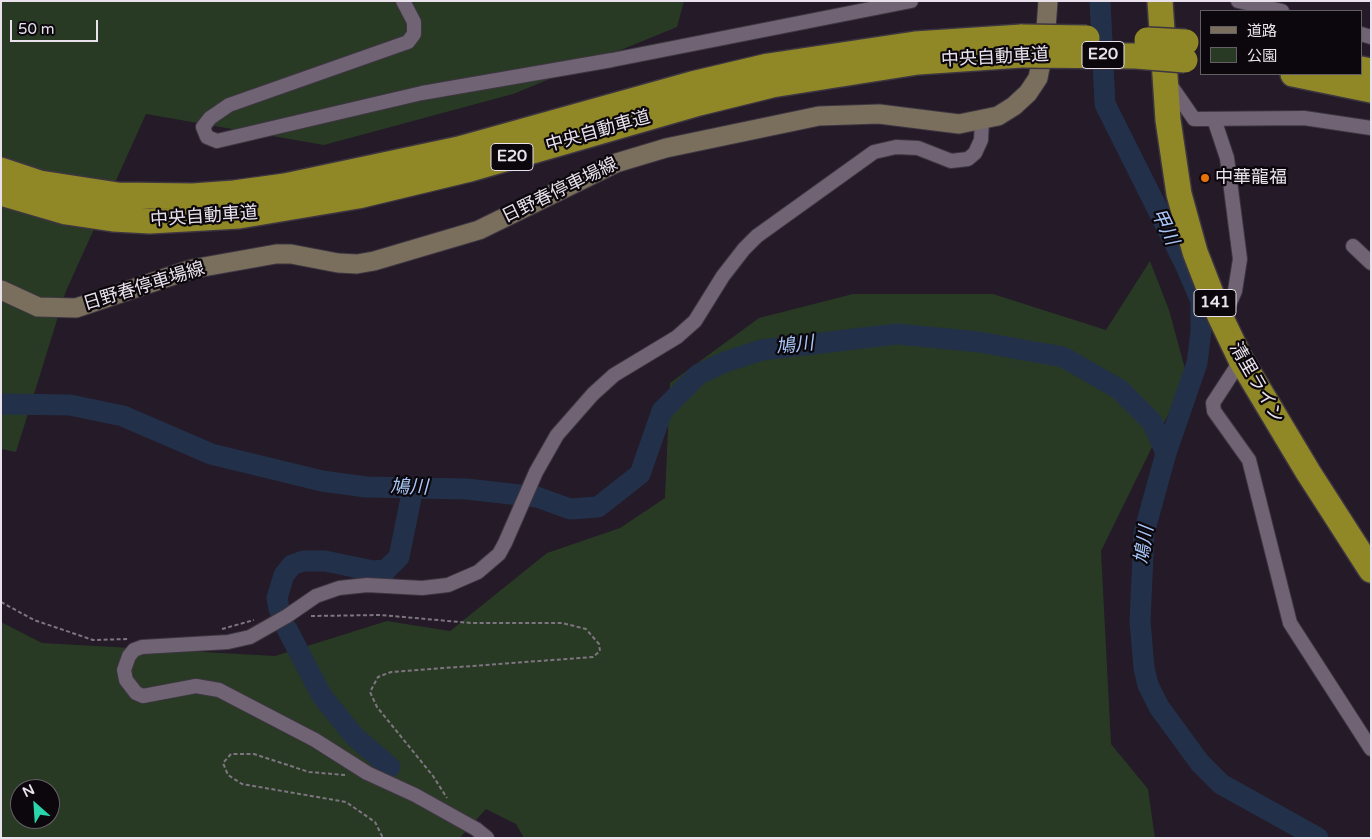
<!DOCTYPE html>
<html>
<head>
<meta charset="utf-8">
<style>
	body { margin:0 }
	#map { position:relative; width:1372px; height:839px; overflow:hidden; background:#241a28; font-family:"Varela Round","Noto Sans JP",sans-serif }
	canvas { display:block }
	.frame { position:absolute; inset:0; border:2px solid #e9e2ec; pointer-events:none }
	.legend { position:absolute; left:1200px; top:10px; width:162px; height:65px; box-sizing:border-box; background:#0b070c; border:1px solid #645f66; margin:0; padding:6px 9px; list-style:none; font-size:15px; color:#e9e2ec }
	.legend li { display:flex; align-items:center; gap:10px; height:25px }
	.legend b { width:25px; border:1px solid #645f66 }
	.north { position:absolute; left:10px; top:779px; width:50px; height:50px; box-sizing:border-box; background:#0b070c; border:1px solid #645f66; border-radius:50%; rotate:334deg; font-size:14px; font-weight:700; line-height:20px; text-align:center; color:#e9e2ec }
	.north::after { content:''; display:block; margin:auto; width:18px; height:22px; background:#2ad5ac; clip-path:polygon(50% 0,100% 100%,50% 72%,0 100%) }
	.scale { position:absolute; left:10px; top:20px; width:88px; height:22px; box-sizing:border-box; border:2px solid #e9e2ec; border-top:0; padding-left:6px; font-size:15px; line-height:18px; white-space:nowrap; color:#e9e2ec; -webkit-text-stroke:4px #0b070c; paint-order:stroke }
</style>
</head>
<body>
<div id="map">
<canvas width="1372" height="839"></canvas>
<div class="frame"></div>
<ul class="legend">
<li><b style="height:6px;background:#7a6e5d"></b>道路</li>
<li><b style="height:14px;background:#283a24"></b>公園</li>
</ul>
<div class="north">N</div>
<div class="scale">50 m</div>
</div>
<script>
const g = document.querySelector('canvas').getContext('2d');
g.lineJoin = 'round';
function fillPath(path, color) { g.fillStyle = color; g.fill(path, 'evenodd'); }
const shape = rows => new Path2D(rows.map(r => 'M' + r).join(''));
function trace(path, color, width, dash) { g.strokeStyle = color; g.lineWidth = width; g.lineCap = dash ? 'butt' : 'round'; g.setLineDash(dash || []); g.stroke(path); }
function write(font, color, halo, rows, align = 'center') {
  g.font = font + ' "Varela Round","Noto Sans JP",sans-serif'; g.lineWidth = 4.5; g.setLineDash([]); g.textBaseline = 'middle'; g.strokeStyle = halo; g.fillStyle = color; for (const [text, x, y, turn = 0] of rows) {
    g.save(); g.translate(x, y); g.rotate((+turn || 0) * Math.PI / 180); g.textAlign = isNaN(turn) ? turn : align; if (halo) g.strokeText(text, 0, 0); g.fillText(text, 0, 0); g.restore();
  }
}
fillPath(shape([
	[1,1,684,1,677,27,513,94,324,145,146,114,66,291,16,452,1,449],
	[1150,261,1169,310,1187,376,1101,551,1111,744,1148,789,1155,838,524,838,516,824,486,809,460,838,1,838,1,622,42,643,275,656,387,621,450,631,547,553,620,528,665,498,670,383,759,318,853,294,993,294,1106,330],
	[20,789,50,789,50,819,20,819]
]), '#283a24');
trace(shape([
	[1100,1,1105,104,1185,264,1201,301,1201,331,1197,363,1166,453,1144,533,1140,621,1144,668,1148,685,1159,707,1200,763,1221,784,1318,838],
	[1,404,70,405,123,416,211,454,322,481,366,487,467,489,537,497,570,509,598,507,640,474,662,411,699,374,725,362,762,350,897,334,979,342,1063,357,1119,389,1152,422,1166,453],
	[279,609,277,598,284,575,292,565,303,561,325,561,373,571,386,570,399,557,413,488],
	[287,629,322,696,355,737,390,767]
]), '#223149', 21);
const street = shape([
	[403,1,414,22,414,34,408,42,229,105,210,118,203,127,207,137,217,141,422,93,612,60,911,1],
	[1238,1,1282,11],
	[1361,34,1371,37],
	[1169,83,1194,119,1304,118,1371,128],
	[1214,119,1227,158,1240,259,1235,291,1222,321],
	[1353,246,1371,263],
	[1241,360,1213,403,1214,411,1249,460,1290,623,1371,749],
	[487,838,476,829,415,795,367,773,315,740,219,690,196,686,143,696,136,693,126,680,124,670,129,656,134,650,142,647,228,642,250,637,287,616,316,596,339,588,367,585,422,588,448,585,478,572,499,554,505,543,536,472,557,435,593,394,614,375,677,337,695,321,723,276,744,249,757,236,874,152,896,147,918,148,951,161,968,159,975,153,981,140,982,120]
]);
const secondary = shape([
	[1,290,38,307,76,308,192,269,276,254,291,254,338,263,357,264,374,261,479,230,616,163,666,148,819,116,879,114,959,124,998,116,1014,106,1028,93,1038,78,1045,42,1048,1]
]);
const highway = shape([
	[1160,1,1168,120,1179,194,1195,252,1219,314,1241,360,1308,472,1371,570],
	[1361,69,1371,71],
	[1293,74,1371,90],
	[1,170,40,183,118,195,193,196,234,193,285,186,459,149,692,84,768,66,915,44,1022,37],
	[1,193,66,212,113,219,150,221,239,216,358,196,470,169,699,103,772,85,918,62,1021,55]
]);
trace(street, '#3d3641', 16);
trace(secondary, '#3d3641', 21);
trace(highway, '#3d3641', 28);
trace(shape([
	[1,602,34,620,93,640,128,639],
	[311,616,381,615,471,623,562,623,586,629,599,644,600,651,593,657,391,672,378,677,370,692,377,707,433,776,447,798],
	[222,629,254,620],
	[345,775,309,772,254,754,231,754,223,763,228,775,242,784,346,802,375,822,383,838]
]), '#7e7581', 2, [4, 2.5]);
trace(street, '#706374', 14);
trace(secondary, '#7a6e5d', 19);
trace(highway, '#908726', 25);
const highwayBridge = shape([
	[1022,37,1087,38],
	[1147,40,1186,42],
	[1021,55,1136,56,1185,60]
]);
trace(highwayBridge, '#3d3641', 28, []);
trace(highwayBridge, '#908726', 25);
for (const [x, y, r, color] of [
	[1205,178,5,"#e8710a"]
]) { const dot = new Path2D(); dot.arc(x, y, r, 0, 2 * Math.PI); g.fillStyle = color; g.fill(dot); trace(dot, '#0b070c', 2); }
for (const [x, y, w] of [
	[1103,55,42],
	[512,157,42],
	[1215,303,42]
]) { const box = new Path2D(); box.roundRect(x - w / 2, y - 13.5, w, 27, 4); g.fillStyle = '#0b070c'; g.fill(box); trace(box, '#e9e2ec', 1); }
write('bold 16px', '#e9e2ec', null, [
	["E20",1103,55],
	["E20",512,157],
	["141",1215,303]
]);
write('18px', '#e9e2ec', '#0b070c', [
	["中央自動車道",995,58,-3],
	["中央自動車道",598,132,-16],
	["日野春停車場線",560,191,-26],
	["中央自動車道",204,217,-4],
	["日野春停車場線",144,287,-17],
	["清里ライン",1256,383,60]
]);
write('18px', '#e9e2ec', '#0b070c', [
	["中華龍福",1215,178]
], 'left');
write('italic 19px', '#a7c6f7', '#0b070c', [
	["甲川",1164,227,64],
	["鳩川",795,346,-7],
	["鳩川",409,488,1],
	["鳩川",1145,545,-82]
]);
</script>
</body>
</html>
